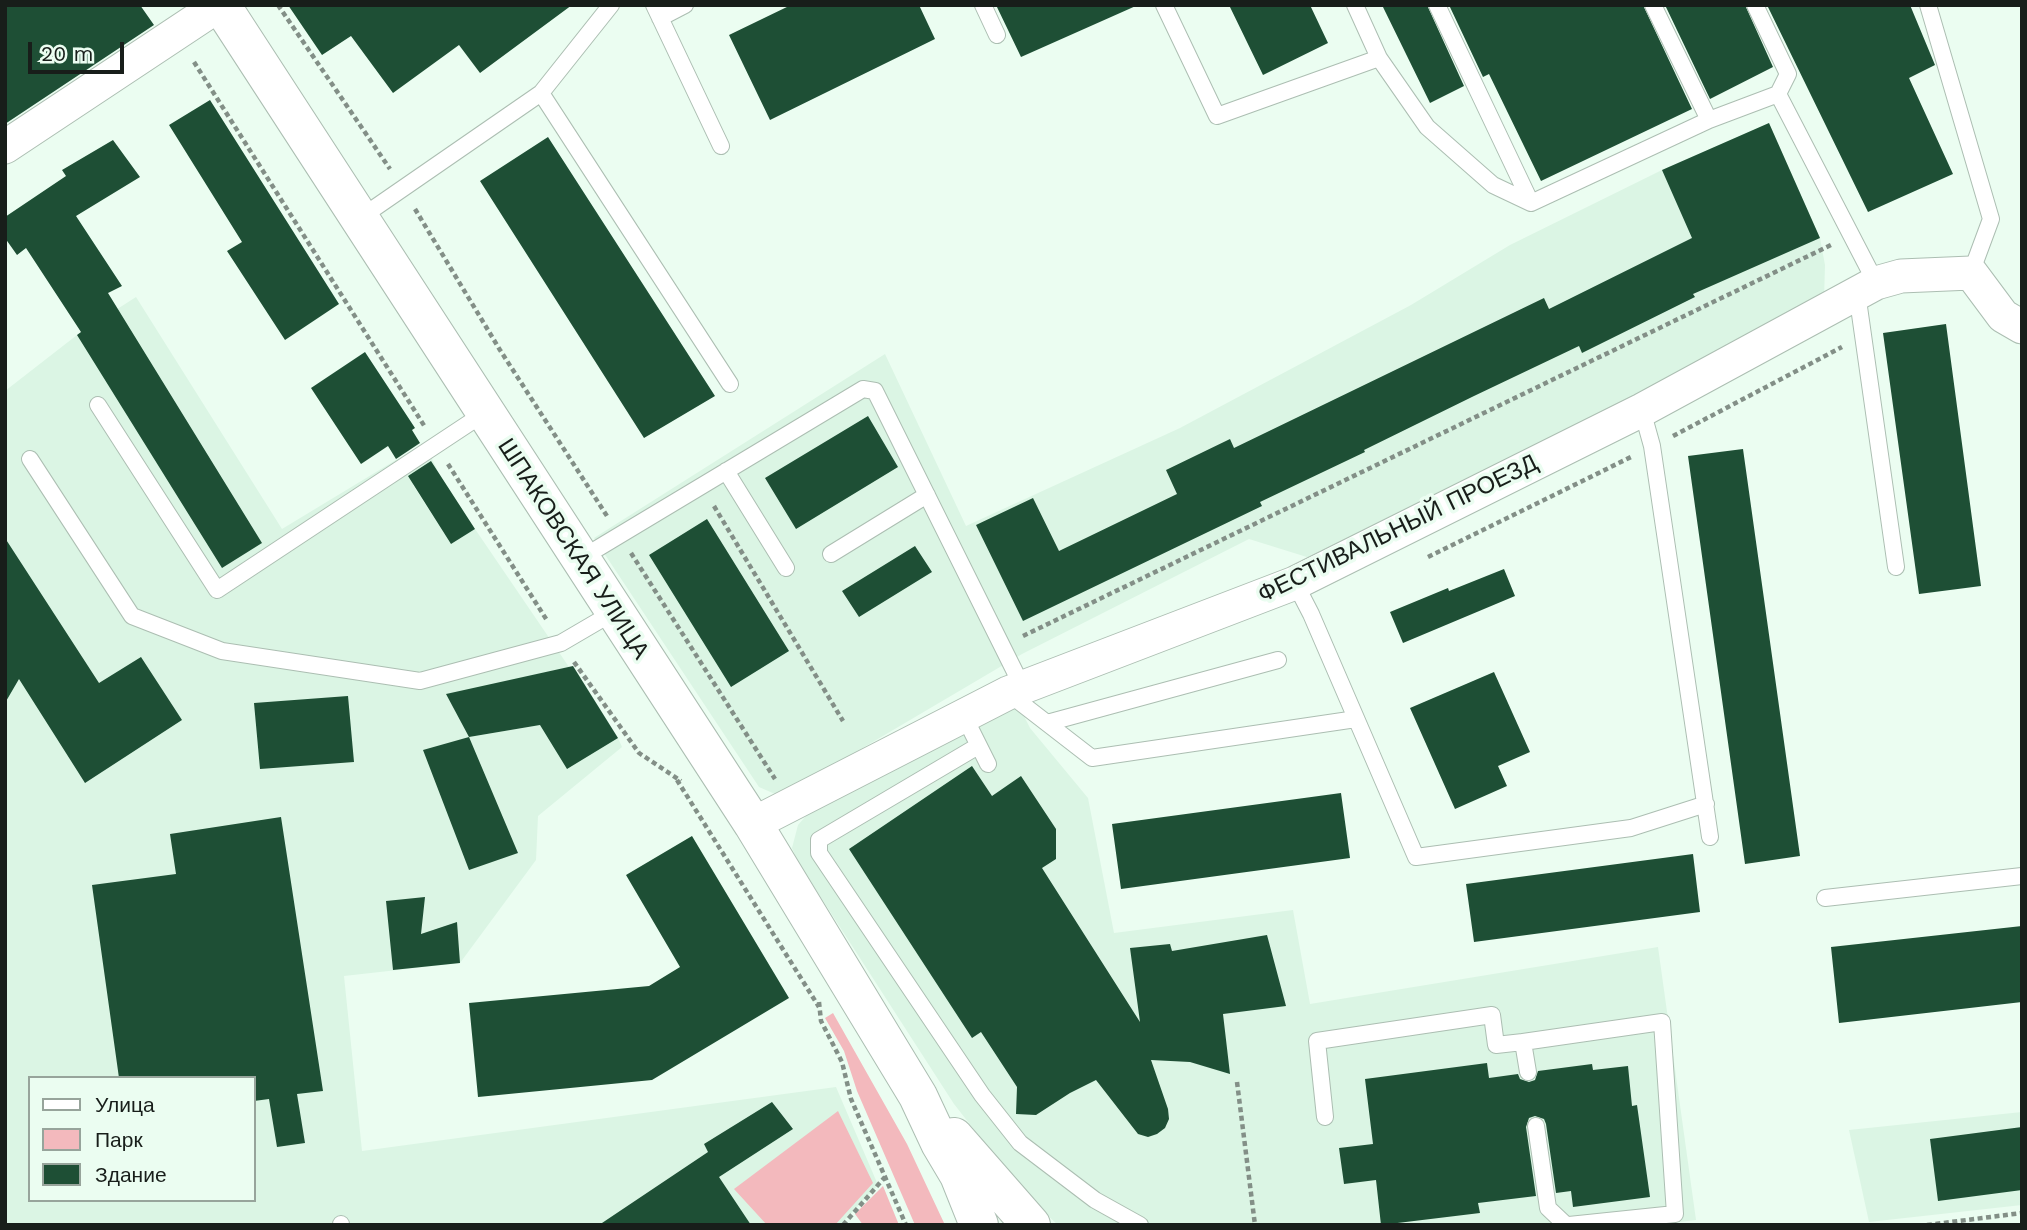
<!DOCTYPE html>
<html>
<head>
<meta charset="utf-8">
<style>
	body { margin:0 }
	#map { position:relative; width:2027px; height:1230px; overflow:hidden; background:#ebfdf1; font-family:"Work Sans",sans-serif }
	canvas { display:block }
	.frame { position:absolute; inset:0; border:7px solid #181e1a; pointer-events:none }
	.legend { position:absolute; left:28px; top:1076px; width:228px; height:126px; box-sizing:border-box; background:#ebfdf1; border:2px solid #97a49b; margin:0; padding:9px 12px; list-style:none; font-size:21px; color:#181e1a }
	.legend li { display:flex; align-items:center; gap:14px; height:35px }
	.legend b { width:35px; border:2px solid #97a49b }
	.scale { position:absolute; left:28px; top:42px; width:96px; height:32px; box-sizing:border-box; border:4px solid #181e1a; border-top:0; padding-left:9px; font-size:21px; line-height:24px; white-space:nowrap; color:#181e1a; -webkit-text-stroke:5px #ebfdf1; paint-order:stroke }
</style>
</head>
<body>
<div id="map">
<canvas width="2027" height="1230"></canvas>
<div class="frame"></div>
<ul class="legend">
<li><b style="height:9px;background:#fff"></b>Улица</li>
<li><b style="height:19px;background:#f3b9bd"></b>Парк</li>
<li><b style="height:19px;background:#1e4f35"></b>Здание</li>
</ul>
<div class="scale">20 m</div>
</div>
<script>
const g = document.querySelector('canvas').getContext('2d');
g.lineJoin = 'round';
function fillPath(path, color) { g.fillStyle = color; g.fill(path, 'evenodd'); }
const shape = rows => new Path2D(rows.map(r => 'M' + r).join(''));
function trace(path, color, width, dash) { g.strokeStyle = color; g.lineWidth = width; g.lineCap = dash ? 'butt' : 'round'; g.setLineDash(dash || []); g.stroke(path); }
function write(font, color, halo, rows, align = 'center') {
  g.font = font + ' "Work Sans",sans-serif'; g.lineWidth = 7; g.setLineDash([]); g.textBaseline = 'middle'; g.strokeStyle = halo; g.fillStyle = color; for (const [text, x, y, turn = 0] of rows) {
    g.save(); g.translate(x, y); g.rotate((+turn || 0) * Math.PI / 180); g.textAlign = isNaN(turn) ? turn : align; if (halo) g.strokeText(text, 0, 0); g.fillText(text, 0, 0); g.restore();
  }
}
fillPath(shape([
	[1769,123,1820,238,1825,265,1824,300,1611,413,1310,558,1249,539,1022,654,793,789,775,794,759,787,594,538,885,354,966,526,1180,428,1411,305,1510,245,1662,170],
	[136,297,282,529,424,443,437,469,413,485,451,544,475,529,569,667,447,695,469,737,540,725,618,738,622,747,538,816,536,860,460,963,344,976,362,1151,836,1087,878,1185,840,1225,5,1225,5,391,77,335],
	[30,1078,254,1078,254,1200,30,1200],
	[1016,700,1030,728,1088,798,1114,933,1293,910,1310,1004,1658,947,1696,1220,1655,1225,1058,1225,1045,1213,997,1159,954,1104,798,862,792,848,798,825,814,807],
	[2022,1112,2022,1205,1869,1222,1849,1130]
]), '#dbf5e4');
fillPath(shape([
	[833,1013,907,1144,945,1225,915,1225,857,1091,844,1051,825,1018],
	[838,1111,873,1183,835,1225,767,1225,734,1189],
	[883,1186,899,1225,863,1225,855,1214]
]), '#f3b9bd');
fillPath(shape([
	[5,5,140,5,154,25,5,124],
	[288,5,572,5,480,73,459,45,393,93,351,36,322,55],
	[791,5,919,5,935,39,770,120,729,35],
	[996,5,1138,5,1021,57],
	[1229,5,1310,5,1328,43,1263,75],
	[1382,5,1427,5,1464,86,1430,103],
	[1449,5,1643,5,1692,109,1541,181,1489,74,1483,77],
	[1665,5,1745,5,1773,67,1710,99],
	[1767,5,1910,5,1935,65,1909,78,1953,174,1868,212],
	[210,100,339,304,285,340,227,251,242,242,169,125],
	[1769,123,1820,238,1693,294,1695,297,1582,353,1579,346,1474,396,1364,450,1365,452,1260,502,1262,506,1023,621,976,525,1033,498,1059,551,1177,494,1166,470,1230,439,1234,448,1544,298,1549,309,1692,238,1662,170],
	[548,137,715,396,644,438,480,181],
	[113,140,140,177,76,216,122,286,108,293,262,543,222,568,77,335,81,332,26,248,17,255,5,238,5,217,66,176,62,170],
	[1946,324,1981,586,1919,594,1883,333],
	[365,352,415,428,412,430,420,443,396,459,388,446,361,464,311,388],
	[868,416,898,467,796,529,765,478],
	[1743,449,1800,856,1745,864,1688,456],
	[431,461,475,529,451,544,408,476],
	[707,519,789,651,731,687,649,555],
	[5,538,99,683,141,657,182,720,85,783,19,679,5,703],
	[915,546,932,572,859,617,842,591],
	[1504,569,1515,596,1403,643,1390,612,1448,588,1449,591],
	[573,666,618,738,567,769,540,725,469,737,446,694],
	[1494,672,1530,752,1498,766,1507,786,1455,809,1410,708],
	[348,696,354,762,260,769,254,703],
	[469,737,518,853,469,870,423,750],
	[972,766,992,796,1021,776,1056,829,1056,859,1042,868,1140,1022,1130,948,1170,944,1172,951,1267,935,1286,1006,1223,1014,1230,1074,1190,1062,1151,1060,1168,1109,1169,1119,1165,1128,1157,1134,1148,1137,1138,1134,1096,1080,1070,1093,1036,1115,1016,1114,1017,1087,981,1032,972,1038,849,849],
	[1341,793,1350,858,1121,889,1112,824],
	[281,817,323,1091,297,1094,305,1143,277,1147,269,1099,254,1101,254,1078,119,1078,92,885,176,874,170,834],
	[692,836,789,998,652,1080,478,1097,469,1003,649,986,680,967,626,875],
	[1693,854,1700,912,1474,942,1466,884],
	[425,897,421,934,457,922,460,963,393,970,386,901],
	[2022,926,2022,1002,1839,1023,1831,947],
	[1487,1063,1489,1078,1518,1074,1520,1079,1529,1082,1535,1080,1538,1071,1592,1064,1593,1070,1628,1066,1632,1106,1637,1105,1650,1197,1573,1207,1571,1191,1556,1193,1546,1124,1544,1119,1535,1116,1529,1118,1526,1127,1536,1196,1478,1203,1480,1213,1381,1225,1376,1180,1344,1184,1339,1148,1373,1144,1365,1079],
	[772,1102,793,1129,719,1177,751,1225,599,1225,708,1152,704,1144],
	[2022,1127,2022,1190,1938,1201,1930,1139]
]), '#1e4f35');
const lane = shape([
	[654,5,721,146],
	[983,5,997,35],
	[1164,5,1217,116,1379,58],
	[1355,5,1379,58,1427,127,1493,185,1531,203,1709,120,1778,94],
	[1437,5,1531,203],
	[1653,5,1709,120],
	[1755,5,1788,74,1778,94,1876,283],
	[1928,5,1991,219,1971,273],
	[660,18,685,5],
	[541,93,730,384],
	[360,218,541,93,611,5],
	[1857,293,1896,567],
	[98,405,217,590,486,412],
	[1642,410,1652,446,1710,837],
	[30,459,132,616,222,651,420,681,561,643,614,612],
	[726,471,786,568],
	[831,554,927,495],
	[580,559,863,389,875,391,1023,688],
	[1295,583,1311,614,1416,857,1631,828,1706,804],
	[1008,693,1092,758,1356,719],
	[964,716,988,764],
	[1047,723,1278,660],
	[978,746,819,840,819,853,982,1095,1020,1143,1095,1200,1140,1225],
	[1825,898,2022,876],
	[1528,1072,1523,1042,1662,1022,1675,1214,1569,1225],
	[1325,1117,1317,1041,1492,1015,1496,1045,1523,1042],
	[1536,1126,1548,1208,1566,1225],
	[341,1224,341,1225]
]);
const street = shape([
	[5,147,219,5],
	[753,824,1008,693,1295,583,1642,410,1876,283,1901,276,1971,273,2003,316,2022,327]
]);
const secondary = shape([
	[221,5,753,824,918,1096,940,1143,959,1175,979,1225],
	[954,1137,1031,1225]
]);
trace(lane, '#acbeb2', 18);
trace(street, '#acbeb2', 35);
trace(secondary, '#acbeb2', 40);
trace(shape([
	[278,5,390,169],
	[194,62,425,427],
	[415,209,500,350,607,516],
	[1673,436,1842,347],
	[448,464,548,622],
	[714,506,843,721],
	[631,553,775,779],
	[1428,557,1631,457],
	[1023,636,1831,245],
	[574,662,639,753,681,781],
	[677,780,819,1007],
	[819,1002,821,1021,842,1062,851,1099,906,1225],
	[1237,1082,1255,1225],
	[843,1225,885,1177],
	[1927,1225,2022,1213]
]), '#838f87', 4.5, [5, 3.5]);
trace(lane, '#fff', 16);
trace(street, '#fff', 33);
trace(secondary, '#fff', 38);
write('24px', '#181e1a', '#ebfdf1', [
	["ФЕСТИВАЛЬНЫЙ ПРОЕЗД",1398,529,-26],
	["ШПАКОВСКАЯ УЛИЦА",573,549,57]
]);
</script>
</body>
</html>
